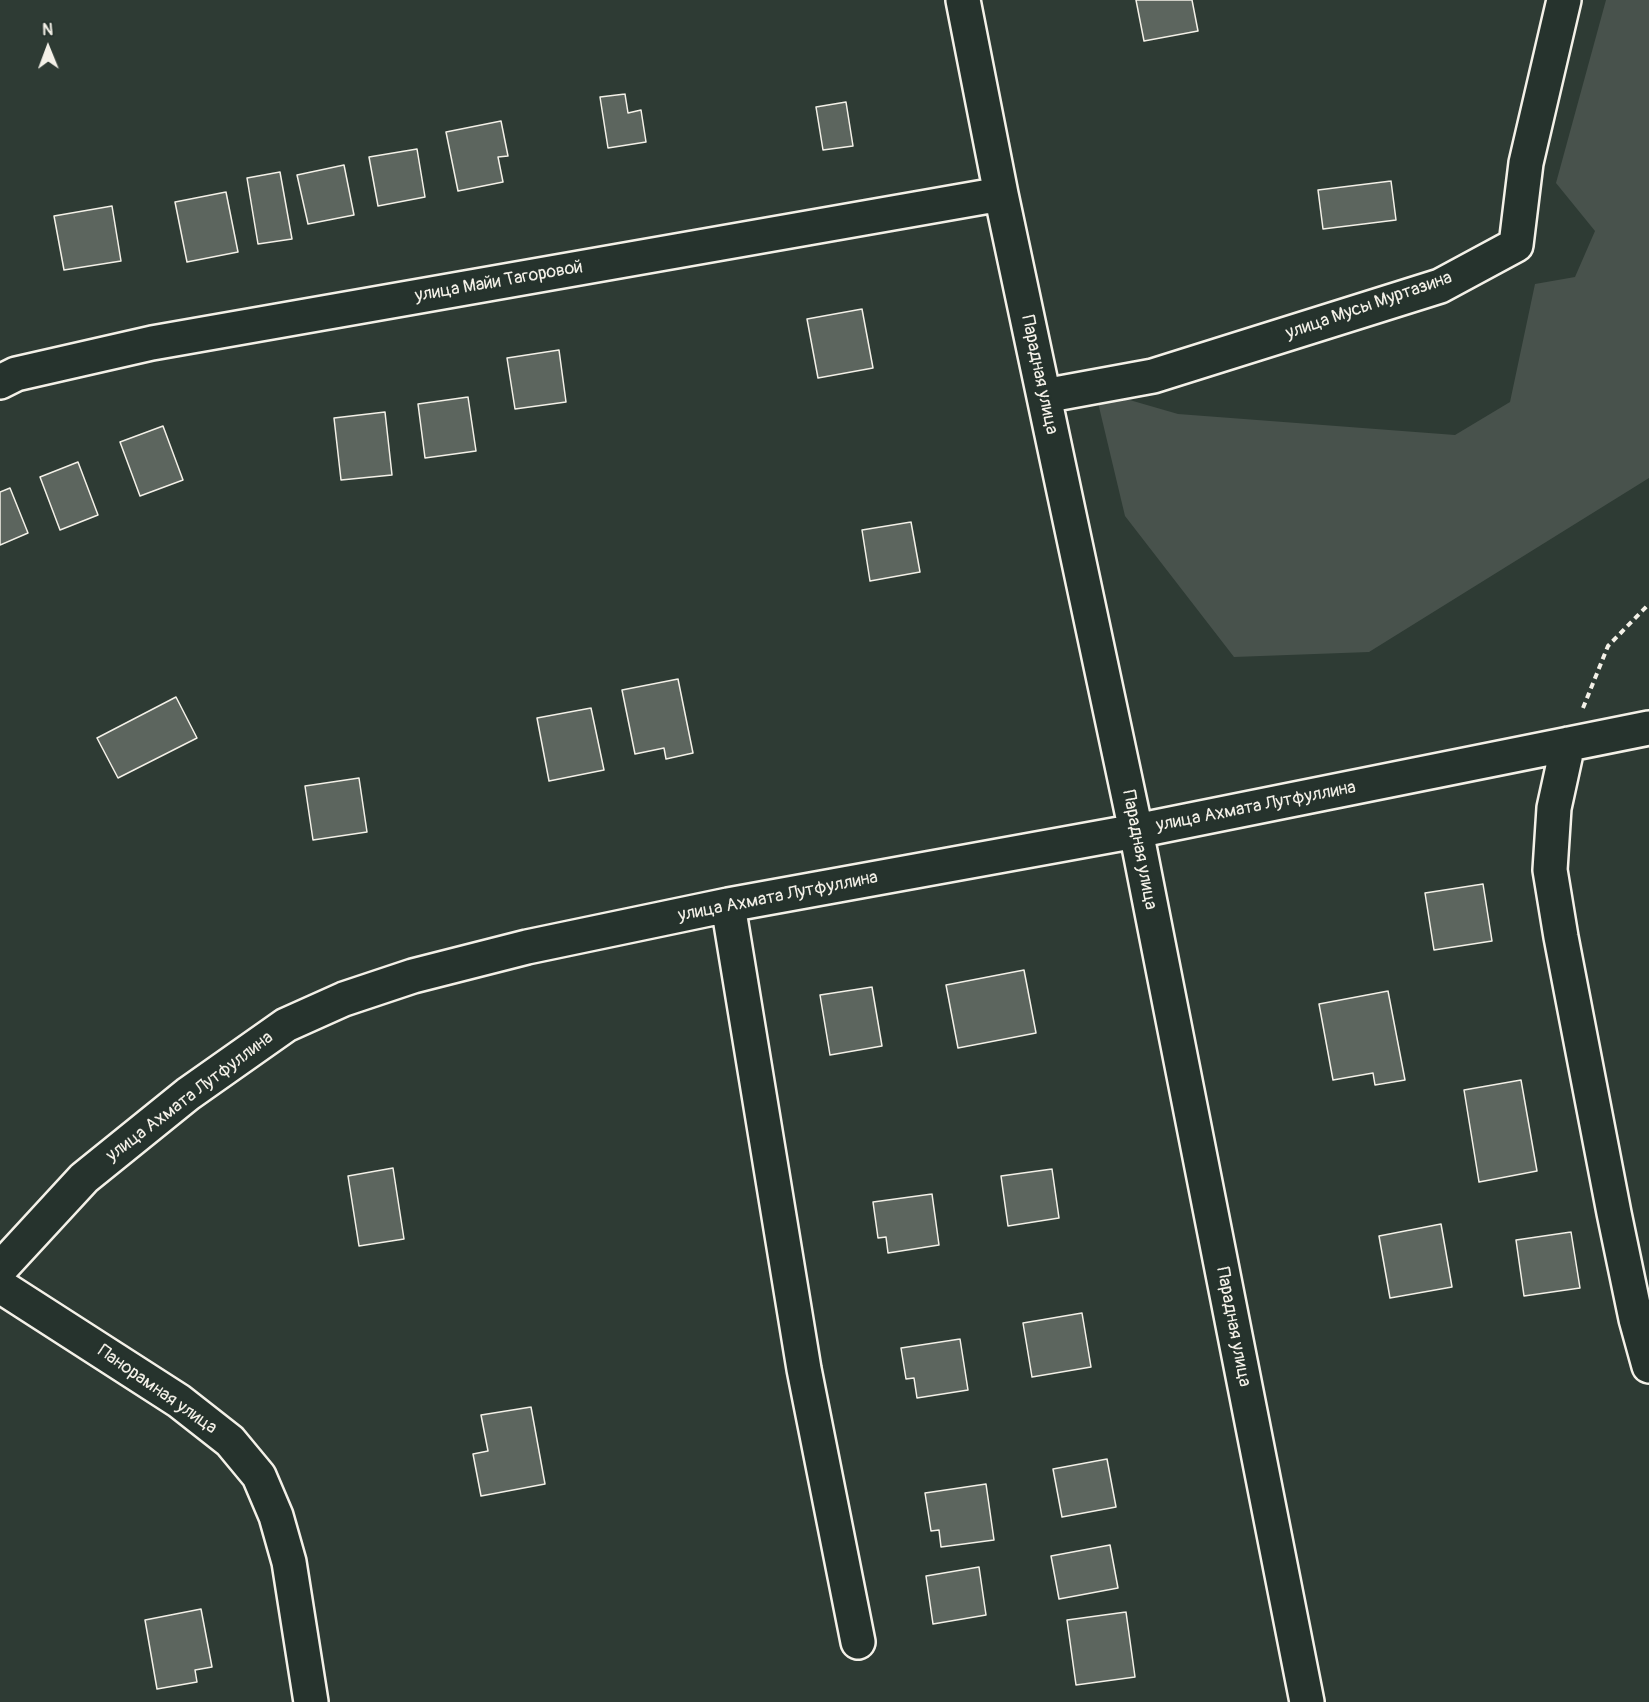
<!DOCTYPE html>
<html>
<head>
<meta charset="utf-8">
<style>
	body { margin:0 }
	#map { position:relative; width:1649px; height:1702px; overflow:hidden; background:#2e3b34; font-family:Pangolin,sans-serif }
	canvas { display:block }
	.north { position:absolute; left:18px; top:18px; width:60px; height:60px; -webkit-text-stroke:4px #26332d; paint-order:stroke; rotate:359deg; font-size:16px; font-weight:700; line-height:24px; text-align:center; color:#f4f1e8 }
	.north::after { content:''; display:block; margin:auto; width:21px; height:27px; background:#f4f1e8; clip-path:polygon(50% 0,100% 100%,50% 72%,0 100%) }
</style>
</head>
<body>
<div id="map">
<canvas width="1649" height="1702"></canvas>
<div class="north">N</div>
</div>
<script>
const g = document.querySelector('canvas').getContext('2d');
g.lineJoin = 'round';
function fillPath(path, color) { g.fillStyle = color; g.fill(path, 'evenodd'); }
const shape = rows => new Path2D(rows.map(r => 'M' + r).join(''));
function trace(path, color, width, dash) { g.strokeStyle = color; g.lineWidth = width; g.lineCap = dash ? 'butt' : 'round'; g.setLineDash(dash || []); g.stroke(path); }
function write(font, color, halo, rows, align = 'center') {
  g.font = font + ' Pangolin,sans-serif'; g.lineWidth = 4.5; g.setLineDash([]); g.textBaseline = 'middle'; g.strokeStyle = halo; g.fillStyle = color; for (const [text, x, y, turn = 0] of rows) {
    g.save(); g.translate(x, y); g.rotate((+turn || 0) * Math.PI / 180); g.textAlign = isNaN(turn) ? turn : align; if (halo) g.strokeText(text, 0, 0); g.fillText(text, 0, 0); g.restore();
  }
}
fillPath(shape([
	[1606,0,1649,0,1649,478,1369,652,1234,657,1125,516,1095,390,1178,414,1455,435,1510,402,1535,284,1575,277,1595,231,1556,183]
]), '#48524c');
const building = shape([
	[1136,0,1192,0,1198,31,1144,41,1136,0],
	[625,94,628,113,641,110,646,142,608,148,600,97,625,94],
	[846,102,853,146,823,150,816,107,846,102],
	[501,121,508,156,498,157,503,182,458,191,446,132,501,121],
	[417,149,425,197,378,206,369,157,417,149],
	[344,165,354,215,308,224,297,175,344,165],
	[280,172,292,239,258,244,247,178,280,172],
	[1391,181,1396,220,1323,229,1318,190,1391,181],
	[226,192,238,252,187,262,175,202,226,192],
	[112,206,121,261,64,270,54,216,112,206],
	[862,309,873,368,818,378,807,319,862,309],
	[559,350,566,402,515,409,507,358,559,350],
	[468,397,476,451,425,458,418,404,468,397],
	[385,412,392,475,341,480,334,418,385,412],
	[163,426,183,480,140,496,120,442,163,426],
	[78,462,98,515,60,530,40,477,78,462],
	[10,488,28,533,0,545,0,492,10,488],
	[911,522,920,572,870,581,862,530,911,522],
	[678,679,693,753,666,759,664,748,635,754,622,690,678,679],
	[176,697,197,738,118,778,97,738,176,697],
	[591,708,604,770,549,781,537,718,591,708],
	[359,778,367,832,313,840,305,786,359,778],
	[1483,884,1492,941,1434,950,1425,893,1483,884],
	[1024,970,1036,1033,958,1048,946,985,1024,970],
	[872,987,882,1046,830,1055,820,995,872,987],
	[1388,991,1405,1080,1375,1085,1373,1073,1333,1080,1319,1004,1388,991],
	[1521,1080,1537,1171,1479,1182,1464,1090,1521,1080],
	[393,1168,404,1239,359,1246,348,1176,393,1168],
	[1052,1169,1059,1218,1008,1226,1001,1176,1052,1169],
	[932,1194,939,1245,888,1253,886,1237,878,1238,873,1202,932,1194],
	[1441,1224,1452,1287,1390,1298,1379,1236,1441,1224],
	[1571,1232,1580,1288,1524,1296,1516,1240,1571,1232],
	[1082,1313,1091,1367,1032,1377,1023,1323,1082,1313],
	[960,1339,968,1390,917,1398,914,1378,906,1379,901,1348,960,1339],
	[531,1407,545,1484,481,1496,473,1454,488,1451,481,1415,531,1407],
	[1107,1459,1116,1507,1062,1517,1053,1469,1107,1459],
	[986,1484,994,1540,941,1547,939,1530,931,1531,925,1493,986,1484],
	[1110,1545,1118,1588,1059,1599,1051,1556,1110,1545],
	[979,1567,986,1615,933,1624,926,1576,979,1567],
	[201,1609,212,1667,195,1670,197,1682,157,1689,145,1620,201,1609],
	[1126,1612,1135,1677,1076,1685,1067,1620,1126,1612]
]);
fillPath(building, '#5c655e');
trace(building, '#f4f1e8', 1.5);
const minor = shape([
	[963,0,1001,194,1136,831,1307,1702],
	[0,382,16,374,152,343,1001,194],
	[1044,396,1153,376,1440,286,1516,245,1526,163,1564,0],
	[1568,744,1554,808,1550,870,1561,937,1614,1213,1636,1319,1649,1366],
	[728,905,804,1369,858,1642],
	[0,1269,84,1178,188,1094,286,1025,344,999,413,976,527,947,728,905,1136,831,1649,728],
	[0,1286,179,1401,230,1441,259,1476,276,1516,289,1562,311,1702]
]);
trace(minor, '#f4f1e8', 38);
trace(shape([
	[1583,708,1608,646,1649,604]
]), '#f4f1e8', 4, [6, 4.5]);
trace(minor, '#26332d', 33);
write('18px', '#f4f1e8', '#26332d', [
	["улица Майи Тагоровой",499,282,-10],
	["улица Мусы Муртазина",1369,306,-19],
	["Парадная улица",1039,375,78],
	["улица Ахмата Лутфуллина",1256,807,-11],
	["Парадная улица",1139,850,79],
	["улица Ахмата Лутфуллина",778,897,-11],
	["улица Ахмата Лутфуллина",190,1097,-37],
	["Парадная улица",1233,1327,79],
	["Панорамная улица",157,1390,35]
]);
</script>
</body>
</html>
